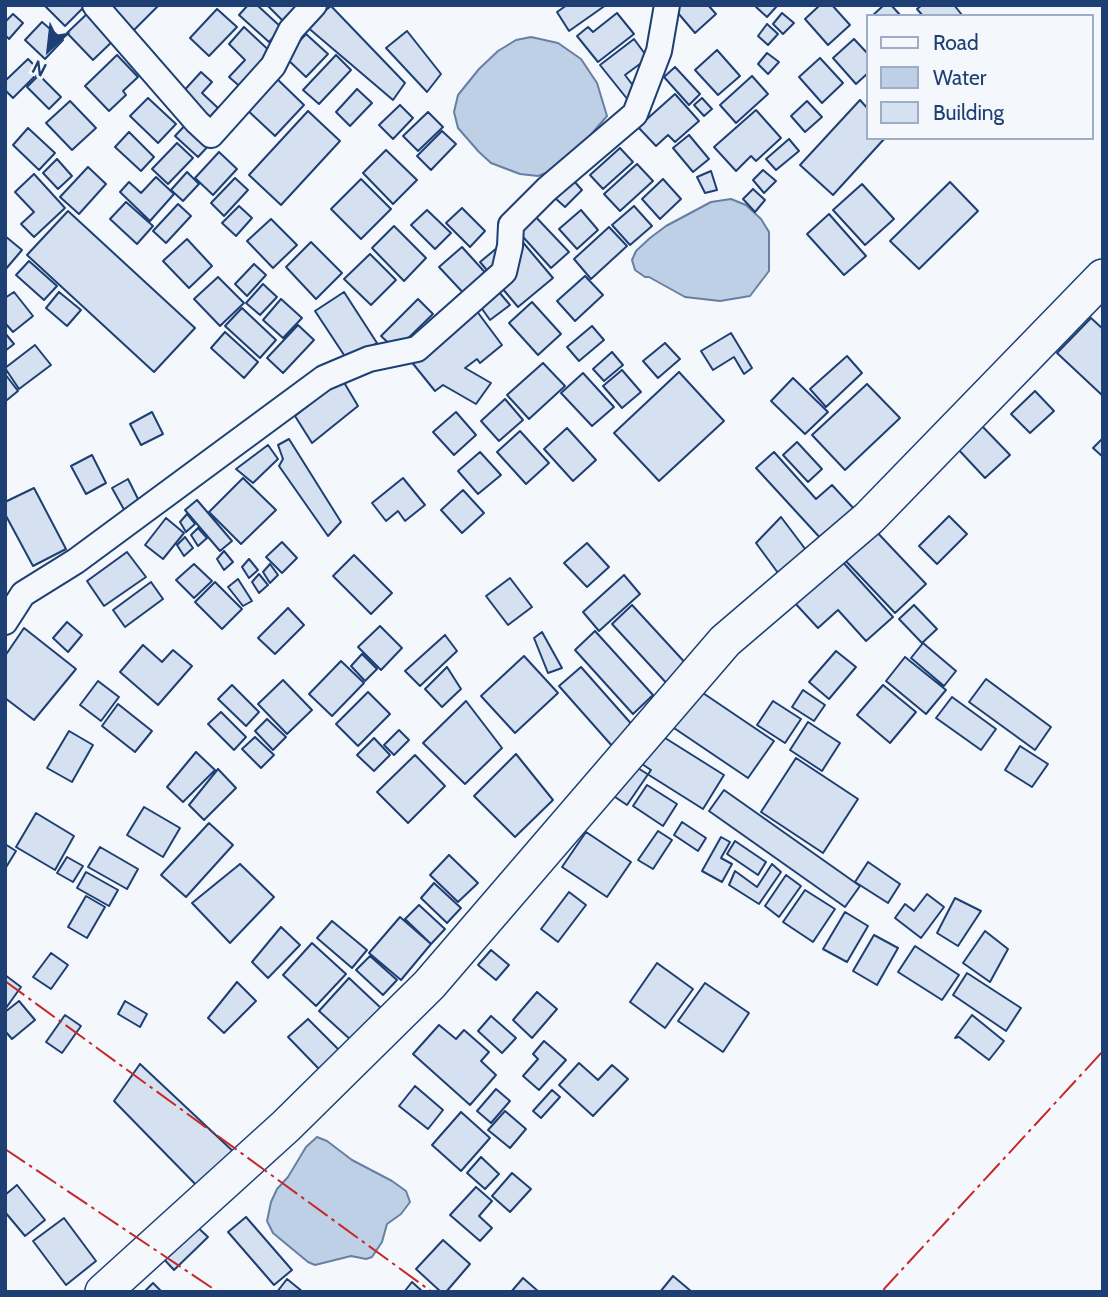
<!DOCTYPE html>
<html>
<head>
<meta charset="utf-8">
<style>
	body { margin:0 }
	#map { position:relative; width:1108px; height:1297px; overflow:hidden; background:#f4f7fb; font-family:Cabin,sans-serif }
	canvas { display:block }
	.frame { position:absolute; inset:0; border:7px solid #1d3f73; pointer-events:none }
	.legend { position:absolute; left:866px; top:14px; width:228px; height:126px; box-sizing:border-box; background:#f4f7fb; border:2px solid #9eadc5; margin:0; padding:9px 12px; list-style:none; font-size:21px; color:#1d3f73 }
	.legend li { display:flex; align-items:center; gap:14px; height:35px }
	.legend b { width:35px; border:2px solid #9eadc5 }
	.north { position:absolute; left:14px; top:14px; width:70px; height:70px; -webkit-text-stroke:5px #f4f7fb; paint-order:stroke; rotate:207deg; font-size:19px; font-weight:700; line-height:28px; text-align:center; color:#1d3f73 }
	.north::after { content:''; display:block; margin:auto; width:24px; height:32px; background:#1d3f73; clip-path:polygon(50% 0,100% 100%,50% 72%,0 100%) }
</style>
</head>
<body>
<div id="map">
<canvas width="1108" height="1297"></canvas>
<div class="frame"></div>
<ul class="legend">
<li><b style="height:9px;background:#f4f7fb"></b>Road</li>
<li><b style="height:19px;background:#bed0e5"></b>Water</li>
<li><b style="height:19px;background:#d5e0f0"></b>Building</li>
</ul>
<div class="north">N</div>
</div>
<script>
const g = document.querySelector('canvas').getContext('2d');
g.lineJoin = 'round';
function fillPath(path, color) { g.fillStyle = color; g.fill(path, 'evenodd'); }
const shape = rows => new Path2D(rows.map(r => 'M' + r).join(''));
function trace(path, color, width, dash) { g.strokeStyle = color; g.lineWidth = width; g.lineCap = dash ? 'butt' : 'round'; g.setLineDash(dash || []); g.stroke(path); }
const water = shape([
	[531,37,558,43,581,59,597,83,607,116,575,153,556,169,538,176,520,174,491,163,479,152,458,128,454,112,458,95,479,69,498,51,516,40,531,37],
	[731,199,746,205,761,219,769,232,769,271,750,296,720,301,685,297,649,277,645,277,635,270,632,260,636,251,650,238,666,226,711,202,731,199],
	[317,1137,327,1141,352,1160,392,1181,406,1191,410,1202,401,1214,387,1224,382,1242,372,1257,366,1259,351,1256,315,1265,308,1262,273,1233,267,1221,271,1202,277,1189,288,1177,306,1147,317,1137]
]);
fillPath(water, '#bed0e5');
trace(water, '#687fa3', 2);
const building = shape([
	[44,5,83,5,84,7,65,26,44,5],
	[107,5,159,5,132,32,107,5],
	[248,5,257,5,282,28,269,42,239,15,248,5],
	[267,5,298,5,283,21,267,5],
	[567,5,606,5,569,31,557,12,567,5],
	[708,5,716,14,695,33,672,6,708,5],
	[758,5,776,5,777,6,767,17,756,7,758,5],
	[820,5,832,5,850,25,828,45,805,19,820,5],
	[884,5,891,5,901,16,872,16,884,5],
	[922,5,954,5,962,15,923,16,917,9,922,5],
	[331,6,405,83,393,100,306,26,331,6],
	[217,9,237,27,209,56,190,38,217,9],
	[91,10,117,37,93,60,67,33,91,10],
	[617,13,634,34,598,62,577,36,588,27,593,32,617,13],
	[782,13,794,23,783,34,773,24,782,13],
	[13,14,23,23,9,39,5,35,5,22,13,14],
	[42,22,63,40,45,59,25,40,42,22],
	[767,24,778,34,768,45,758,36,767,24],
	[244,27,275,56,244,90,229,77,245,60,229,44,244,27],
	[407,31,441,74,427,92,386,48,407,31],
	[306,34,328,54,306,77,285,57,306,34],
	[634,39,648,58,625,75,638,92,628,100,600,65,634,39],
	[854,39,868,54,868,73,856,84,833,58,854,39],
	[717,50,740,76,718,95,695,70,717,50],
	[767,53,779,62,768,74,758,64,767,53],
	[117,55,138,77,123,91,126,95,109,111,85,86,117,55],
	[336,55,351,70,319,104,303,90,336,55],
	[820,58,843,83,822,103,799,77,820,58],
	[28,59,40,71,13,98,5,90,5,81,28,59],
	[675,67,700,94,689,105,664,77,675,67],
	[201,72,212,82,202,93,218,108,207,120,180,95,201,72],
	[39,75,61,97,49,109,27,87,39,75],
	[273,75,304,105,275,136,244,107,273,75],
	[752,76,768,94,736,123,720,105,752,76],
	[357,89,372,103,350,126,336,112,357,89],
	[675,94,699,121,675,142,668,135,656,146,638,127,675,94],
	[148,98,176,124,158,143,130,116,148,98],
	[702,98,712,109,704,116,694,105,702,98],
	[860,100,868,109,868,138,885,138,833,195,800,165,860,100],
	[70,101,96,128,72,150,46,123,70,101],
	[807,101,822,117,805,132,791,116,807,101],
	[400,105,413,118,393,139,379,125,400,105],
	[756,110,781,138,756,161,751,156,736,171,714,147,756,110],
	[308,111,340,141,281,205,249,175,308,111],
	[428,112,443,127,418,151,403,136,428,112],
	[189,121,212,142,198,157,175,136,189,121],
	[28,128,55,153,39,170,13,145,28,128],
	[442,131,456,144,431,170,417,156,442,131],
	[129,132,154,157,141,171,115,147,129,132],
	[689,135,709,159,693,172,673,148,689,135],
	[789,139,799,151,776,170,766,159,789,139],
	[177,143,193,158,168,184,152,169,177,143],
	[620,148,633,162,603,189,590,175,620,148],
	[386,150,417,180,393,204,363,173,386,150],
	[219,152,237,169,213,195,195,178,219,152],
	[57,159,72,176,58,189,43,173,57,159],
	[637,164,653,181,620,211,604,194,637,164],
	[88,167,106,184,79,214,60,197,88,167],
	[763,170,776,181,764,193,753,180,763,170],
	[711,171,717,190,705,193,697,177,711,171],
	[187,172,199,184,183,201,171,190,187,172],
	[34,174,65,208,34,237,21,224,34,212,15,192,34,174],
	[156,177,174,194,150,221,120,192,129,182,141,193,156,177],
	[235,178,248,190,224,216,211,203,235,178],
	[361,179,391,209,361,239,331,209,361,179],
	[663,179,681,199,660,219,642,199,663,179],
	[573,180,582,190,565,207,555,198,573,180],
	[950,182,978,211,919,269,890,241,950,182],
	[862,184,894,219,865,245,833,210,862,184],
	[753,189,765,200,755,212,743,199,753,189],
	[126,202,153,226,137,244,110,219,126,202],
	[178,204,191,216,166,243,153,231,178,204],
	[239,206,252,218,236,236,222,223,239,206],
	[634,206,652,226,630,245,612,225,634,206],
	[462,208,485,231,470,247,446,223,462,208],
	[427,210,451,233,435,249,411,225,427,210],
	[581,210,598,230,577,249,559,229,581,210],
	[68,211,195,328,154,372,27,255,68,211],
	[532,213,569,252,551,268,515,228,532,213],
	[829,214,866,256,844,275,807,234,829,214],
	[271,219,297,245,273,268,247,241,271,219],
	[394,226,426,258,404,281,372,248,394,226],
	[609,227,627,246,591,279,574,259,609,227],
	[515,233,553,278,518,307,480,262,515,233],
	[5,236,22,250,5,270,5,236],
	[187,239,212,266,189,288,163,261,187,239],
	[311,242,342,273,316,299,286,267,311,242],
	[462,247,491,279,469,299,439,267,462,247],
	[370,254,396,280,371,305,344,279,370,254],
	[29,261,57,286,44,300,16,275,29,261],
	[254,264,266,275,247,296,235,284,254,264],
	[585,276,603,295,575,321,557,301,585,276],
	[218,277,244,303,220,326,194,299,218,277],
	[263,284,277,297,260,315,246,303,263,284],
	[14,292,33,316,13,332,5,323,5,298,14,292],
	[59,292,81,310,67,326,46,308,59,292],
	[344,292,377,343,348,361,315,311,344,292],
	[499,292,510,305,490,320,480,306,499,292],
	[281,299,302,318,283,338,263,320,281,299],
	[418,299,433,314,396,350,381,336,418,299],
	[532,302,561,334,538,355,509,323,532,302],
	[242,308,276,340,260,358,225,326,242,308],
	[476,310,502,345,480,363,477,359,465,368,491,383,476,404,443,385,435,391,410,360,476,310],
	[1091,318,1103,329,1103,396,1057,353,1091,318],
	[298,325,314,340,283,373,267,358,298,325],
	[592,326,604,340,579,361,567,347,592,326],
	[225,332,258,362,244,378,211,348,225,332],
	[5,333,14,344,5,351,5,333],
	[731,333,752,368,744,374,734,357,713,370,701,351,731,333],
	[665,343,680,359,658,378,643,361,665,343],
	[35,345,51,365,19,389,5,368,35,345],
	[612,352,623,365,604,381,593,369,612,352],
	[847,356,862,373,826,407,810,389,847,356],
	[543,363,565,386,529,419,507,395,543,363],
	[622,370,641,392,622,408,603,386,622,370],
	[679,372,724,421,659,481,614,433,679,372],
	[583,373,614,407,592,426,561,393,583,373],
	[5,374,18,391,7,400,5,398,5,374],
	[793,378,828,412,805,434,771,401,793,378],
	[342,379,358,406,312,443,295,416,342,379],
	[867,384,900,418,845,470,812,435,867,384],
	[1035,391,1054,411,1030,433,1011,414,1035,391],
	[505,399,523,420,499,441,481,421,505,399],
	[152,412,163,434,141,445,130,424,152,412],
	[456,412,476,435,454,455,433,432,456,412],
	[981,425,1010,455,985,478,957,448,981,425],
	[567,428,596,460,573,481,544,449,567,428],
	[520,431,549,463,526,484,497,452,520,431],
	[1103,438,1103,457,1093,448,1103,438],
	[289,439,341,522,328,536,279,466,283,459,278,445,289,439],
	[797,442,822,469,808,482,783,455,797,442],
	[268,445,278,459,253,483,236,469,268,445],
	[480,452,501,475,478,494,458,471,480,452],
	[774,452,816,499,832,485,856,511,823,541,756,468,774,452],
	[92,455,106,483,86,494,71,466,92,455],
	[243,478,276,510,241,544,209,512,243,478],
	[403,478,425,505,405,521,398,511,386,521,372,503,403,478],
	[128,479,142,507,127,515,112,488,128,479],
	[34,488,66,549,33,566,5,514,5,502,34,488],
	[463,490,484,513,462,533,441,510,463,490],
	[197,500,232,541,220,551,185,510,197,500],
	[187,514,195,524,186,532,180,522,187,514],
	[949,516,967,534,937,564,919,546,949,516],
	[781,517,809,554,781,577,756,543,781,517],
	[166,518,184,533,163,559,145,545,166,518],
	[198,528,207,538,198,546,191,535,198,528],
	[873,528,926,584,895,613,842,557,873,528],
	[185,537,193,548,184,556,177,545,185,537],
	[282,542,297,558,282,573,266,557,282,542],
	[587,543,609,567,587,587,564,563,587,543],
	[224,551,233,562,224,570,217,559,224,551],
	[127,552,146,577,104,606,87,581,127,552],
	[354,555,392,593,371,614,333,576,354,555],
	[249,559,258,570,249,578,242,567,249,559],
	[840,559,893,617,866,641,838,610,818,628,793,601,840,559],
	[194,564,212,581,194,598,176,580,194,564],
	[270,564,278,575,270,583,263,572,270,564],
	[259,574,268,585,259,593,252,582,259,574],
	[624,575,640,594,599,631,583,612,624,575],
	[510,578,532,607,508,625,486,596,510,578],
	[238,579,252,601,243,606,228,587,238,579],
	[151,582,163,599,125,627,113,610,151,582],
	[215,582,242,609,222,629,195,602,215,582],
	[632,605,690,668,670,687,612,624,632,605],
	[914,605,937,629,922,643,899,619,914,605],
	[288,608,304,625,275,654,258,638,288,608],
	[67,622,82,635,68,652,53,638,67,622],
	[380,626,402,648,381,670,358,647,380,626],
	[24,628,76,669,34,720,5,698,5,656,24,628],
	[595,631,653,695,633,714,575,650,595,631],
	[542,632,562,668,548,673,534,638,542,632],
	[445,635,457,651,420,686,405,671,445,635],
	[923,643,956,671,944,686,911,658,923,643],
	[143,645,162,662,173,650,192,666,158,705,120,672,143,645],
	[836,651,856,667,829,699,809,682,836,651],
	[362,654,377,669,365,681,351,666,362,654],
	[524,656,558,693,515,733,481,696,524,656],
	[905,657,946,690,926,714,886,681,905,657],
	[341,661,364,683,332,716,309,694,341,661],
	[447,667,461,689,442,707,425,689,447,667],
	[581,667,635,728,613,747,559,686,581,667],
	[986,679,1051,727,1035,750,969,702,986,679],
	[283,680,312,710,287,734,258,704,283,680],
	[98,681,119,697,101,721,80,705,98,681],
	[232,685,259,712,246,726,218,699,232,685],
	[883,685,916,712,890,743,857,715,883,685],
	[697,689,774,741,748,778,671,726,697,689],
	[803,690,825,705,814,721,792,707,803,690],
	[368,692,390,714,358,746,336,724,368,692],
	[952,697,996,729,981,750,936,718,952,697],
	[466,701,502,748,465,784,423,743,466,701],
	[773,701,801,719,785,743,757,725,773,701],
	[118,704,152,731,135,752,102,726,118,704],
	[221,712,246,737,234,750,208,724,221,712],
	[267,719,286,737,273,750,255,731,267,719],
	[808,722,840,743,822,771,790,750,808,722],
	[399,730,409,740,394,755,384,745,399,730],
	[69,731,93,745,72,782,47,768,69,731],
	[654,731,724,775,703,809,633,765,654,731],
	[255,737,274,755,261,768,242,749,255,737],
	[374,738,390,755,374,771,357,755,374,738],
	[1020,746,1048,764,1032,787,1005,770,1020,746],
	[196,752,215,770,183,802,167,787,196,752],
	[516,754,553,800,515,837,474,796,516,754],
	[627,754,651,770,627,805,603,789,627,754],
	[415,755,445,786,408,823,377,792,415,755],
	[796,758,858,799,823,853,761,812,796,758],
	[218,769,236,788,204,820,189,805,218,769],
	[647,785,677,804,663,826,633,806,647,785],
	[724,790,860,886,845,907,709,811,724,790],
	[144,807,180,828,163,857,127,835,144,807],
	[36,813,74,836,55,870,16,847,36,813],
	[682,822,706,838,698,851,674,835,682,822],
	[209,823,233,845,186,897,161,875,209,823],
	[658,831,672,840,653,869,638,860,658,831],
	[586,832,631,862,607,897,562,867,586,832],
	[721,837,730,842,721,858,732,864,722,882,702,871,721,837],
	[735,841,766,862,758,875,727,854,735,841],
	[5,844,16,851,5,869,5,844],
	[100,847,138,869,127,889,88,867,100,847],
	[449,855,478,883,458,902,430,875,449,855],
	[67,857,83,866,73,882,57,873,67,857],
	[868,862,900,884,888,903,855,882,868,862],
	[240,864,274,897,230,943,192,903,240,864],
	[772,864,781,872,759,904,729,885,735,871,757,887,772,864],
	[86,872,118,890,109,906,77,888,86,872],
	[786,875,801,886,779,917,765,906,786,875],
	[434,883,461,908,447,923,421,898,434,883],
	[805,890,835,909,813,942,783,922,805,890],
	[569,892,586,905,558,942,541,929,569,892],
	[927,894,944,907,921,938,895,918,905,904,914,911,927,894],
	[86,896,105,907,87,938,68,927,86,896],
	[955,898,981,911,958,946,937,933,955,898],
	[419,905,445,929,431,944,405,919,419,905],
	[845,912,868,926,847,962,823,949,845,912],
	[400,917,431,944,401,980,369,953,400,917],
	[332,921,367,950,352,968,317,938,332,921],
	[281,927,300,945,268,978,252,962,281,927],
	[985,931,1008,949,990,982,963,963,985,931],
	[874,935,898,948,877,985,853,971,874,935],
	[312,943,346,974,316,1006,283,975,312,943],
	[915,946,959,975,942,1000,898,972,915,946],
	[491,950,509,965,496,980,478,965,491,950],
	[51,953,68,965,51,989,33,977,51,953],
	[370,956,397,980,383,995,356,970,370,956],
	[657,963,693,989,665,1028,630,1002,657,963],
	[967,973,1021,1008,1006,1031,953,995,967,973],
	[5,975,21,987,6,1008,5,1007,5,975],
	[349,978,382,1009,352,1041,319,1011,349,978],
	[237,982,256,1001,224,1033,208,1018,237,982],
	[705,983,749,1013,723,1052,678,1021,705,983],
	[537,992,557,1009,532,1038,513,1020,537,992],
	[19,1001,35,1020,12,1039,5,1031,5,1012,19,1001],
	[125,1001,147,1014,140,1027,118,1014,125,1001],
	[65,1015,81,1026,62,1053,46,1042,65,1015],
	[972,1015,1004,1041,989,1060,959,1037,955,1038,972,1015],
	[491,1016,516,1038,502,1053,478,1031,491,1016],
	[308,1019,339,1050,319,1069,288,1037,308,1019],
	[439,1025,456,1039,464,1030,489,1052,481,1061,496,1075,470,1105,413,1054,439,1025],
	[544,1041,566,1060,539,1090,523,1076,538,1059,533,1054,544,1041],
	[579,1063,598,1080,612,1065,628,1079,593,1116,559,1085,579,1063],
	[140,1064,237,1155,202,1191,114,1101,140,1064],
	[415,1086,443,1110,428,1129,399,1106,415,1086],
	[496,1089,510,1101,491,1123,477,1111,496,1089],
	[552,1090,560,1097,541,1118,533,1111,552,1090],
	[505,1111,526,1129,510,1148,488,1130,505,1111],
	[461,1112,490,1138,461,1171,432,1145,461,1112],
	[481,1157,499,1174,485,1189,467,1173,481,1157],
	[512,1173,531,1189,510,1212,492,1196,512,1173],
	[17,1185,45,1220,25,1236,5,1212,5,1195,17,1185],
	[476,1187,492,1201,479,1216,492,1228,480,1241,450,1215,476,1187],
	[246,1217,292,1270,274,1285,228,1232,246,1217],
	[64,1218,96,1261,66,1285,33,1241,64,1218],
	[194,1224,208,1237,174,1270,161,1256,194,1224],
	[443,1240,470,1264,446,1292,441,1292,416,1269,443,1240],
	[673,1276,692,1292,660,1292,673,1276],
	[523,1278,539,1292,511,1292,523,1278],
	[287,1279,303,1292,277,1292,287,1279],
	[412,1282,423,1292,404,1292,412,1282],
	[153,1283,162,1292,144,1292,153,1283]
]);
fillPath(building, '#d5e0f0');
trace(building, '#1d3f73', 2);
const street = shape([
	[95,5,197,122,211,135,273,66,291,30,314,5],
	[5,622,23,594,76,561,324,378,369,359,417,349,504,272,510,246,511,225,547,189,635,114,659,51,667,5]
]);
const secondary = shape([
	[103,1292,286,1126,429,985,725,641,869,518,1103,277]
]);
trace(street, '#1d3f73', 28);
trace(secondary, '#1d3f73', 38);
trace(street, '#f4f7fb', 24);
trace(secondary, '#f4f7fb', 35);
trace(shape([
	[5,981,432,1292],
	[5,1149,218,1292],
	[885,1292,884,1289,1103,1051]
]), '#c62828', 2, [24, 5, 3.5, 5]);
</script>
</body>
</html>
